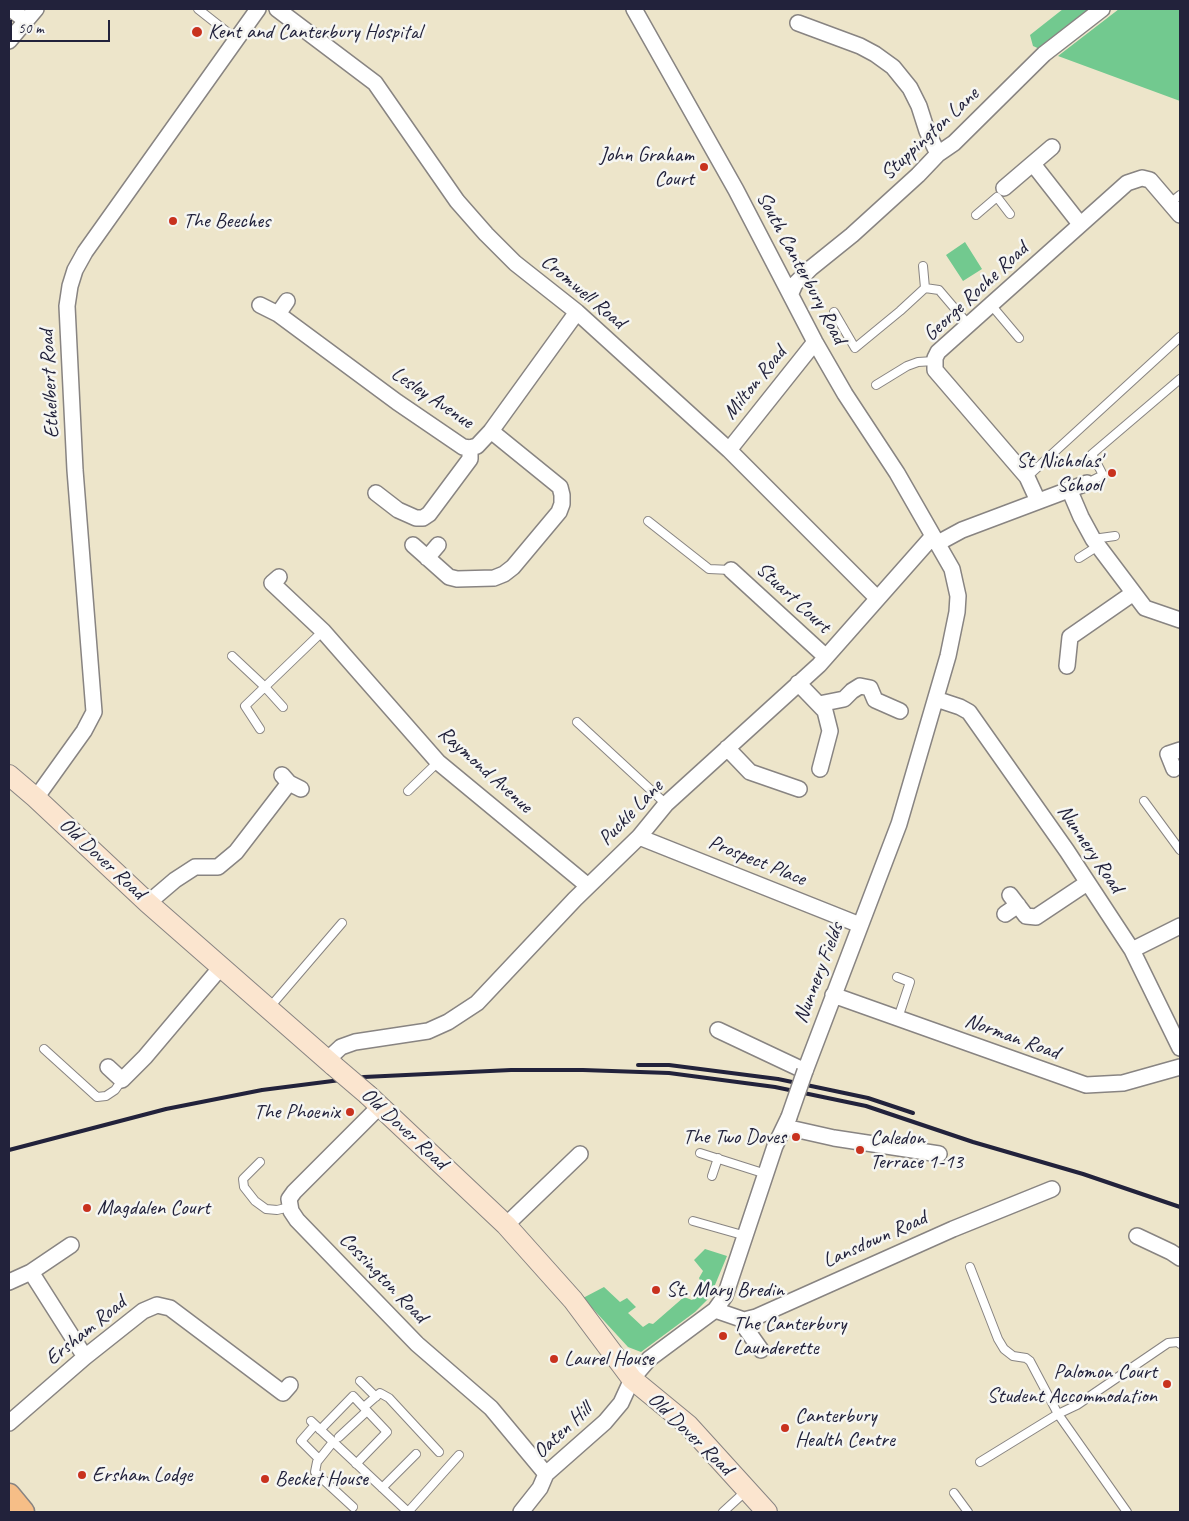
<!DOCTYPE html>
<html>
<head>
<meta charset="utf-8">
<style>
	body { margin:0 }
	#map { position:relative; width:1189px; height:1521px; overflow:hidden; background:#ede5ca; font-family:Caveat,sans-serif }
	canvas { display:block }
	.frame { position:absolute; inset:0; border:10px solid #22223b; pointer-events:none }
	.scale { position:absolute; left:10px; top:20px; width:100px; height:22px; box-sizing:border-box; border:2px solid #22223b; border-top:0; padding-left:6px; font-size:15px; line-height:18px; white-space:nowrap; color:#22223b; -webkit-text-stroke:4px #f6f6f2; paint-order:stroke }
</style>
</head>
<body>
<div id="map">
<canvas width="1189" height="1521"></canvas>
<div class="frame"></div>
<div class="scale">50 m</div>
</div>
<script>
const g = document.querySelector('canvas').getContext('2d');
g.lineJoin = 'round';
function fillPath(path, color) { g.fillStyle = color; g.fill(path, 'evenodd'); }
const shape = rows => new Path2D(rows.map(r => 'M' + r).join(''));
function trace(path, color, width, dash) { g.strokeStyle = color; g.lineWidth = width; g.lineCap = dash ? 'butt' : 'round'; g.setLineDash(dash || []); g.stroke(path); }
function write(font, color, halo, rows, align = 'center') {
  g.font = font + ' Caveat,sans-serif'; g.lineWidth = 5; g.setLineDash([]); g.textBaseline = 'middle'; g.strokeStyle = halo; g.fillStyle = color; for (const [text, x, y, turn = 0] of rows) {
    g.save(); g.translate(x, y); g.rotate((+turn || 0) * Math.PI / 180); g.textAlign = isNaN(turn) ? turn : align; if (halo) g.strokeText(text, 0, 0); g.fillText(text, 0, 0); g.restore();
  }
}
fillPath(shape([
	[1063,9,1090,9,1042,50,1033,46,1030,35],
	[1119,9,1180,9,1180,101,1058,56],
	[965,242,982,269,963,281,946,255],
	[705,1249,727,1256,710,1297,695,1312,641,1352,628,1347,583,1298,604,1287,620,1302,627,1298,636,1307,628,1313,643,1327,649,1323,653,1324,684,1297,692,1300,704,1289,699,1278,703,1271,694,1260]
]), '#72c98f');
const lane = shape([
	[198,9,236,39],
	[1170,203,1180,195],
	[976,215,997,197,1010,214],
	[923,266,925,288,939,290,968,324],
	[992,306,1019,338],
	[834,312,855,348,900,311,925,288],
	[876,385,907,366,918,362,934,361],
	[1027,477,1180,337],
	[1087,483,1103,475,1092,454,1180,379],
	[648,521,709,569,731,570],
	[1093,539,1115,536],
	[1079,558,1098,546],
	[232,656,264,686,283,707],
	[577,722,666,804],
	[260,729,245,706,323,631],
	[408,791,438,762],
	[1144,801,1180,850],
	[897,977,910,982,898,1018],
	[270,1007,342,923],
	[44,1049,97,1097,106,1096,115,1090,122,1080],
	[700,1153,766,1174],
	[260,1162,243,1179,244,1187,255,1201,266,1209,277,1210,290,1207],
	[712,1176,718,1158],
	[693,1221,746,1236],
	[970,1267,998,1339,1004,1349,1013,1356,1026,1358,1030,1361,1058,1414,1077,1405,1168,1343,1178,1342,1180,1344],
	[360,1381,376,1397],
	[364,1407,380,1393,389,1398,439,1452],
	[311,1421,408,1512],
	[315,1425,301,1441,319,1459],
	[320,1430,353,1396,387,1432,356,1464],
	[339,1437,367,1411],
	[333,1442,317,1462,315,1472,353,1507],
	[980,1462,1058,1414,1127,1512],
	[382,1488,416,1454],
	[954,1493,968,1512],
	[408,1512,459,1455],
	[723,1512,747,1490]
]);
const street = shape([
	[11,9,26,21],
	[277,9,375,83,457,201,486,234,515,263,577,312,729,450,877,598],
	[634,9,736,190,815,342,845,394,897,473,952,569,958,596,957,612,948,656,899,824,805,1071,718,1030],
	[798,23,860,46,875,54,893,67,910,88,919,106,927,131,938,154],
	[9,41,36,9],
	[1033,164,1080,224],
	[1004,188,1052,147],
	[791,293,795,284,811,268,852,235,918,175,938,154,954,143,1044,54,1102,9],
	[260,305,278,314,397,402,463,447,470,448,477,446,491,431,577,312],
	[278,314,287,301],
	[729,450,815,342],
	[1069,489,1081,517,1093,539,1145,608,1180,620],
	[376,493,398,510,416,518,423,518,429,514,470,459,470,448],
	[1038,501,1027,477,941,377,935,370,935,358,938,352,1127,183,1142,178,1150,180,1180,215],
	[938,543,962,530,1087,483],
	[413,545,449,577,457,579,494,578,504,574,513,567,559,512,562,504,562,495,560,487,491,431],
	[427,558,438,545],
	[731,570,826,657],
	[279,577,272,583,323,631,438,762,588,886],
	[1067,666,1070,637,1132,594],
	[798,683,825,711,830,731,820,769],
	[936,699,960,707,969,712,1067,851,1132,950,1180,1048],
	[819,704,844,699,852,691,860,686,870,688,875,700,900,711],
	[727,748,750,772,799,789],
	[1174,769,1168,754,1180,750],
	[282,775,289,783,301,789],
	[36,798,84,731,94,712,75,470,67,306,70,286,75,270,85,252,258,9],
	[639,837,860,925],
	[1010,895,1026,916,1036,917,1087,883],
	[148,903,175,880,195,867,218,867,236,852,289,783],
	[1005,914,1018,905],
	[1132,950,1180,926],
	[833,995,1086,1085,1123,1083,1180,1067],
	[327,1060,341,1047,355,1042,428,1031,448,1022,477,1003,575,899,639,837,666,804,819,665,933,536],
	[108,1067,122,1080,145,1057,221,967],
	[380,1106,294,1192,289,1199,291,1211,297,1220,417,1344,491,1408,546,1474],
	[785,1127,834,1138,939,1154],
	[506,1225,580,1154],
	[1137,1236,1171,1252,1180,1258],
	[31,1272,85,1357],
	[9,1282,31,1272,71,1245],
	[715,1310,744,1320,756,1317,953,1229,1052,1189],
	[744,1320,744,1326,761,1350],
	[9,1423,85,1357,143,1311,157,1305,170,1308,283,1393,290,1385],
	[521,1512,540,1488,546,1474,605,1422,621,1403,632,1379,649,1359,715,1310,725,1296,775,1146,789,1117]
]);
const secondary = shape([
	[9,775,36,798,148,903,334,1066],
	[368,1095,506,1225,573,1300,632,1379,688,1425,767,1512]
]);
const primary = shape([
	[9,1495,23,1512]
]);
trace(lane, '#888482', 10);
trace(street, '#888482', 18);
trace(secondary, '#888482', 22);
trace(primary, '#888482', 25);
trace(lane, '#fff', 8);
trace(street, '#fff', 15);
trace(secondary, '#fbe5cf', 20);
trace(primary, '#f6be87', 22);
trace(shape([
	[638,1065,669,1065,778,1079,868,1098,913,1113],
	[9,1150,166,1109,262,1090,364,1077,511,1070,583,1070,669,1073,775,1087,866,1106,973,1142,1083,1174,1180,1207]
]), '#22223b', 4);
const streetBridge = shape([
	[789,1117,805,1071]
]);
const secondaryBridge = shape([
	[334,1066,368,1095]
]);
trace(streetBridge, '#888482', 18, []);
trace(secondaryBridge, '#888482', 22, []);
trace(streetBridge, '#fff', 15);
trace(secondaryBridge, '#fbe5cf', 20);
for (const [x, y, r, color] of [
	[197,32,6,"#c8321e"],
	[704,167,5,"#c8321e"],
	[173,221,5,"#c8321e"],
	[1112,473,5,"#c8321e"],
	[350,1112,5,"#c8321e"],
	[796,1137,5,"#c8321e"],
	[860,1150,5,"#c8321e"],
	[87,1208,5,"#c8321e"],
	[656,1290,5,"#c8321e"],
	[723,1336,5,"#c8321e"],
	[554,1359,5,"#c8321e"],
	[1167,1384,5,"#c8321e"],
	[785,1428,5,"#c8321e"],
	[82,1475,5,"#c8321e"],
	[265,1479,5,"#c8321e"]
]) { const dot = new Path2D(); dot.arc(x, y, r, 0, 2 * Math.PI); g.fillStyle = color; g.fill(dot); trace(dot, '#f6f6f2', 2); }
write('21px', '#22223b', '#f6f6f2', [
	["Kent and Canterbury Hospital",208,32],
	["John Graham",694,155,"right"],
	["Court",694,179,"right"],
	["The Beeches",183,221],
	["St Nicholas'",1102,461,"right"],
	["School",1102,485,"right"],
	["The Phoenix",340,1112,"right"],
	["The Two Doves",786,1137,"right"],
	["Caledon",870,1138],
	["Terrace 1-13",870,1162],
	["Magdalen Court",97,1208],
	["St. Mary Bredin",666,1290],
	["The Canterbury",733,1324],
	["Launderette",733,1348],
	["Laurel House",564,1359],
	["Palomon Court",1157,1372,"right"],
	["Student Accommodation",1157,1396,"right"],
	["Canterbury",795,1416],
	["Health Centre",795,1440],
	["Ersham Lodge",92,1475],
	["Becket House",275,1479]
], 'left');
write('21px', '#22223b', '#f6f6f2', [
	["Stuppington Lane",930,134,-43],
	["South Canterbury Road",801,268,62],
	["Cromwell Road",583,292,40],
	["George Roche Road",976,292,-43],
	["Milton Road",755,383,-51],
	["Ethelbert Road",50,384,-93],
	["Lesley Avenue",432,398,34],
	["Stuart Court",793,598,43],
	["Raymond Avenue",485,770,42],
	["Puckle Lane",631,813,-46],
	["Nunnery Road",1090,849,56],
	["Old Dover Road",102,859,43],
	["Prospect Place",757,861,22],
	["Nunnery Fields",819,973,-69],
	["Norman Road",1012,1037,20],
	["Old Dover Road",404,1129,43],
	["Lansdown Road",875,1240,-24],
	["Cossington Road",383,1278,46],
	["Ersham Road",86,1331,-39],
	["Oaten Hill",563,1431,-43],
	["Old Dover Road",690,1434,44]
]);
</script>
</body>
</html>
